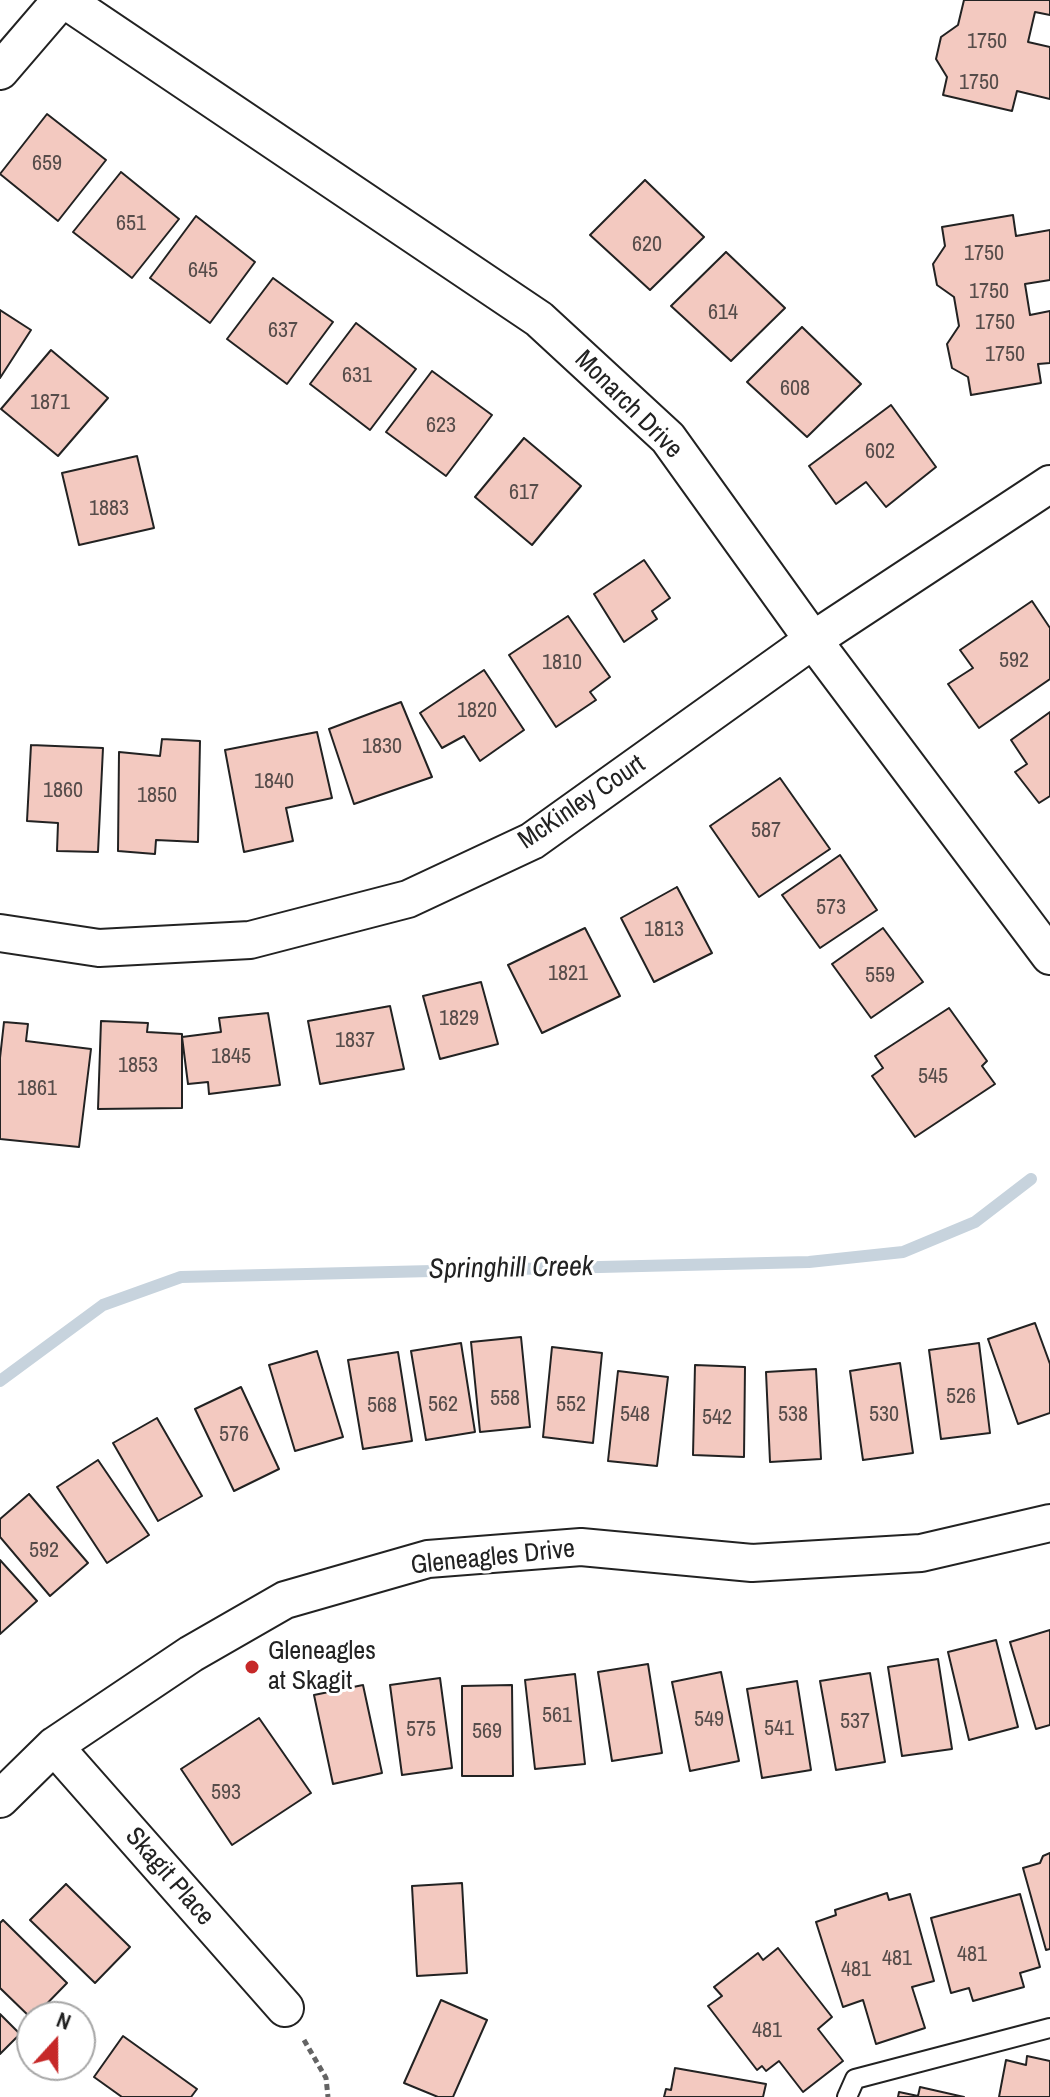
<!DOCTYPE html>
<html>
<head>
<meta charset="utf-8">
<style>
	body { margin:0 }
	#map { position:relative; width:1050px; height:2097px; overflow:hidden; background:#fff; font-family:"Archivo Narrow",sans-serif }
	canvas { display:block }
	.north { position:absolute; left:16px; top:2001px; width:80px; height:80px; box-sizing:border-box; background:#fff; border:2px solid #a7a7a7; border-radius:50%; rotate:21deg; font-size:22px; font-weight:700; line-height:32px; text-align:center; color:#222 }
	.north::after { content:''; display:block; margin:auto; width:28px; height:36px; background:#c62828; clip-path:polygon(50% 0,100% 100%,50% 72%,0 100%) }
</style>
</head>
<body>
<div id="map">
<canvas width="1050" height="2097"></canvas>
<div class="north">N</div>
</div>
<script>
const g = document.querySelector('canvas').getContext('2d');
g.lineJoin = 'round';
const shape = rows => new Path2D(rows.map(r => 'M' + r).join(''));
function trace(path, color, width, dash) { g.strokeStyle = color; g.lineWidth = width; g.lineCap = dash ? 'butt' : 'round'; g.setLineDash(dash || []); g.stroke(path); }
function fillPath(path, color) { g.fillStyle = color; g.fill(path, 'evenodd'); }
function write(font, color, halo, rows, align = 'center') {
  g.font = font + ' "Archivo Narrow",sans-serif'; g.lineWidth = 6; g.setLineDash([]); g.textBaseline = 'middle'; g.strokeStyle = halo; g.fillStyle = color; for (const [text, x, y, turn = 0] of rows) {
    g.save(); g.translate(x, y); g.rotate((+turn || 0) * Math.PI / 180); g.textAlign = isNaN(turn) ? turn : align; if (halo) g.strokeText(text, 0, 0); g.fillText(text, 0, 0); g.restore();
  }
}
trace(shape([
	[0,1381,103,1305,181,1277,809,1262,903,1252,975,1222,1031,1179]
]), '#c7d3dd', 12);
const building = shape([
	[964,0,1050,0,1050,15,1035,12,1028,42,1050,47,1050,99,1017,91,1012,111,943,95,947,77,936,59,941,37,958,25,964,0],
	[47,114,106,160,58,221,0,174,47,114],
	[121,172,179,219,132,278,73,232,121,172],
	[645,180,704,237,650,290,590,235,645,180],
	[1013,215,1016,236,1050,230,1050,280,1025,284,1030,315,1050,311,1050,363,1038,364,1041,383,971,395,968,377,952,368,947,344,959,326,954,297,937,285,933,264,945,246,942,227,1013,215],
	[196,216,255,262,210,323,150,278,196,216],
	[726,252,785,308,731,361,671,306,726,252],
	[273,278,333,322,287,384,227,339,273,278],
	[0,310,31,330,0,378,0,310],
	[356,323,416,369,370,430,310,384,356,323],
	[802,327,861,384,807,437,747,382,802,327],
	[51,350,108,398,58,456,1,409,51,350],
	[432,371,492,415,446,476,386,432,432,371],
	[891,405,936,467,886,507,866,482,836,504,809,466,891,405],
	[524,438,581,486,532,545,475,497,524,438],
	[137,456,154,528,79,545,62,473,137,456],
	[644,560,670,598,652,611,657,619,624,642,594,594,644,560],
	[1032,601,1050,628,1050,679,979,728,948,684,973,668,960,650,1032,601],
	[568,616,610,677,590,692,596,700,556,727,509,655,568,616],
	[484,670,524,730,480,761,464,736,442,748,420,713,484,670],
	[401,702,432,777,354,804,329,729,401,702],
	[1050,712,1050,796,1039,803,1015,772,1027,764,1011,740,1050,712],
	[317,732,332,798,286,808,293,841,244,852,225,750,317,732],
	[162,739,200,741,198,842,156,840,155,854,118,851,119,752,160,756,162,739],
	[31,745,103,748,98,852,57,851,58,823,27,821,31,745],
	[780,778,830,849,759,897,710,826,780,778],
	[840,855,877,910,820,948,782,895,840,855],
	[677,887,712,953,654,982,621,918,677,887],
	[585,928,620,996,542,1033,508,965,585,928],
	[883,928,923,982,871,1018,832,964,883,928],
	[481,982,498,1044,440,1059,423,996,481,982],
	[390,1006,404,1069,320,1084,308,1021,390,1006],
	[949,1008,987,1061,982,1066,995,1084,915,1137,872,1076,883,1068,875,1056,949,1008],
	[268,1013,280,1085,209,1094,208,1082,188,1084,182,1037,221,1032,219,1018,268,1013],
	[101,1021,148,1023,147,1032,182,1034,182,1108,98,1109,101,1021],
	[4,1022,28,1024,26,1041,91,1049,79,1147,0,1139,0,1058,4,1022],
	[1035,1323,1050,1364,1050,1413,1018,1424,988,1339,1035,1323],
	[521,1337,530,1427,480,1432,471,1342,521,1337],
	[461,1343,475,1432,426,1440,411,1351,461,1343],
	[979,1343,990,1433,941,1439,929,1350,979,1343],
	[552,1347,602,1353,593,1443,543,1437,552,1347],
	[317,1351,343,1437,295,1451,269,1365,317,1351],
	[398,1352,412,1441,363,1449,348,1360,398,1352],
	[900,1363,913,1453,863,1460,850,1371,900,1363],
	[695,1365,745,1367,744,1457,693,1455,695,1365],
	[816,1369,821,1459,770,1462,766,1372,816,1369],
	[618,1371,668,1377,657,1466,608,1461,618,1371],
	[241,1387,279,1469,234,1491,195,1409,241,1387],
	[157,1418,202,1496,158,1521,113,1443,157,1418],
	[98,1460,149,1535,107,1563,57,1487,98,1460],
	[29,1494,88,1563,50,1596,0,1537,0,1519,29,1494],
	[0,1560,37,1601,0,1634,0,1560],
	[1050,1630,1050,1725,1036,1729,1010,1642,1050,1630],
	[996,1640,1018,1727,969,1740,948,1652,996,1640],
	[938,1659,952,1749,902,1756,888,1667,938,1659],
	[648,1664,662,1753,612,1761,598,1672,648,1664],
	[721,1672,739,1761,690,1771,672,1682,721,1672],
	[870,1673,885,1762,836,1770,820,1681,870,1673],
	[575,1674,585,1764,535,1769,525,1680,575,1674],
	[440,1678,452,1768,402,1775,390,1685,440,1678],
	[797,1681,811,1770,762,1778,747,1689,797,1681],
	[363,1685,382,1773,333,1784,314,1695,363,1685],
	[512,1685,513,1776,462,1776,462,1686,512,1685],
	[259,1718,311,1793,232,1845,181,1769,259,1718],
	[1050,1853,1050,1949,1046,1950,1023,1868,1040,1863,1043,1856,1050,1853],
	[462,1883,467,1973,417,1976,412,1886,462,1883],
	[66,1884,130,1947,95,1983,30,1920,66,1884],
	[887,1893,889,1900,910,1894,934,1981,912,1987,925,2028,876,2044,863,2000,843,2007,816,1922,836,1915,835,1910,887,1893],
	[1020,1894,1040,1967,1020,1973,1024,1987,973,2001,969,1988,951,1993,931,1918,1020,1894],
	[3,1920,67,1983,32,2019,0,1988,0,1923,3,1920],
	[778,1948,832,2017,818,2029,843,2061,803,2092,779,2061,766,2071,762,2066,757,2070,708,2006,722,1996,714,1987,758,1953,763,1960,778,1948],
	[441,2000,487,2020,453,2097,438,2097,404,2083,441,2000],
	[0,2014,20,2034,0,2054,0,2014],
	[123,2036,197,2089,191,2097,122,2097,94,2077,123,2036],
	[1027,2056,1050,2061,1050,2097,999,2097,1006,2060,1026,2065,1027,2056],
	[675,2068,766,2084,763,2097,664,2097,666,2089,671,2090,675,2068],
	[920,2087,964,2097,898,2097,899,2092,918,2096,920,2087]
]);
fillPath(building, '#f3c9c0');
trace(building, '#222', 2);
const lane = shape([
	[847,2097,855,2079,1050,2028]
]);
const street = shape([
	[65,0,539,319,668,438,813,640,1050,956],
	[0,71,61,0],
	[0,933,99,948,250,940,408,899,532,841,813,640,1050,484],
	[54,1746,285,2008],
	[0,1799,54,1746,191,1654,285,1600,428,1559,581,1547,752,1563,921,1553,1050,1523]
]);
trace(lane, '#222', 22);
trace(street, '#222', 40);
trace(shape([
	[304,2040,326,2078,328,2097]
]), '#646464', 5, [6, 4]);
trace(lane, '#fff', 18);
trace(street, '#fff', 36);
for (const [x, y, r, color] of [
	[252,1667,8,"#c62828"]
]) { const dot = new Path2D(); dot.arc(x, y, r, 0, 2 * Math.PI); g.fillStyle = color; g.fill(dot); trace(dot, '#fff', 3); }
write('22px', '#564c4a', null, [
	["1750",987,42],
	["1750",979,83],
	["659",47,164],
	["651",131,224],
	["620",647,245],
	["1750",984,254],
	["645",203,271],
	["1750",989,292],
	["614",723,313],
	["1750",995,323],
	["637",283,331],
	["1750",1005,355],
	["631",357,376],
	["608",795,389],
	["1871",50,403],
	["623",441,426],
	["602",880,452],
	["617",524,493],
	["1883",109,509],
	["592",1014,661],
	["1810",562,663],
	["1820",477,711],
	["1830",382,747],
	["1840",274,782],
	["1860",63,791],
	["1850",157,796],
	["587",766,831],
	["573",831,908],
	["1813",664,930],
	["1821",568,974],
	["559",880,976],
	["1829",459,1019],
	["1837",355,1041],
	["1845",231,1057],
	["1853",138,1066],
	["545",933,1077],
	["1861",37,1089],
	["526",961,1397],
	["558",505,1399],
	["562",443,1405],
	["552",571,1405],
	["568",382,1406],
	["548",635,1415],
	["538",793,1415],
	["530",884,1415],
	["542",717,1418],
	["576",234,1435],
	["592",44,1551],
	["561",557,1716],
	["549",709,1720],
	["537",855,1722],
	["541",779,1729],
	["575",421,1730],
	["569",487,1732],
	["593",226,1793],
	["481",972,1955],
	["481",897,1959],
	["481",856,1970],
	["481",767,2031]
]);
write('26px', '#222', '#fff', [
	["Monarch Drive",628,405,45],
	["McKinley Court",582,803,-34],
	["Gleneagles Drive",493,1558,-6],
	["Skagit Place",169,1877,49]
]);
write('26px', '#222', '#fff', [
	["Gleneagles",268,1652],
	["at Skagit",268,1682]
], 'left');
write('italic 28px', '#222', '#fff', [
	["Springhill Creek",511,1269,-1]
]);
</script>
</body>
</html>
